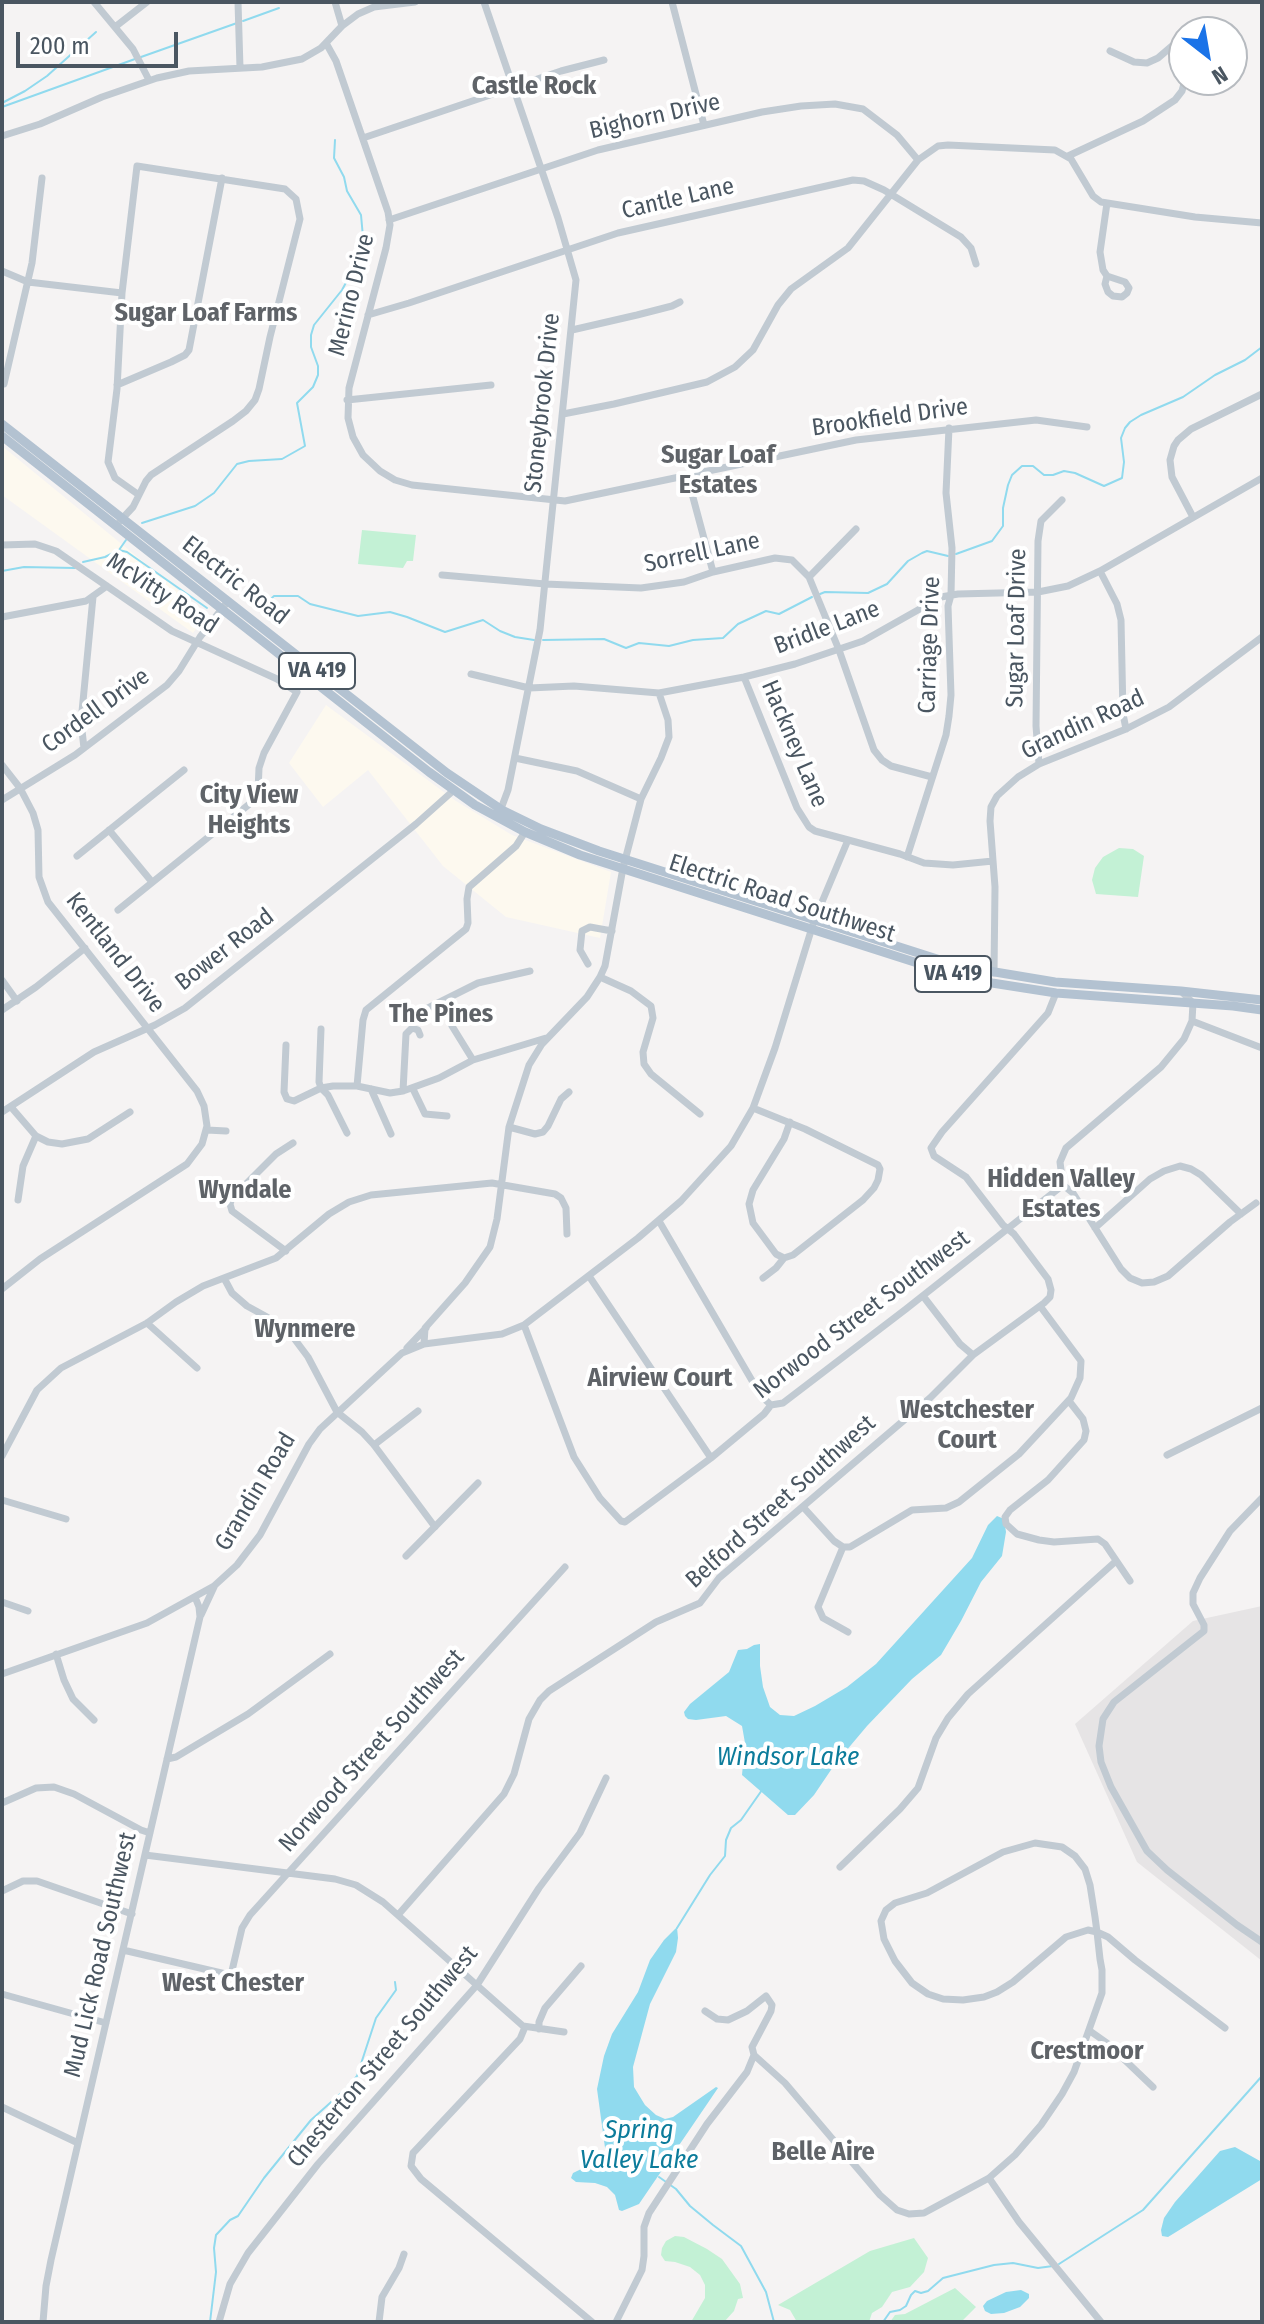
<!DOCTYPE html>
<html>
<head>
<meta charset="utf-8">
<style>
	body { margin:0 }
	#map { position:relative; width:1264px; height:2324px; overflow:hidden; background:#f5f3f3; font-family:"Fira Sans Condensed",sans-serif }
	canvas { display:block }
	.frame { position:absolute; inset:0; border:4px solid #4a5661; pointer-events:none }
	.north { position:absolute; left:1168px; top:16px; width:80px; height:80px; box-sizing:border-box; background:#fff; border:2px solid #b7bbc0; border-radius:50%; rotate:149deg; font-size:22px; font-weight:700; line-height:32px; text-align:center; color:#4a5661 }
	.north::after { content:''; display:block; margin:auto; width:28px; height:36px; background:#1a73e8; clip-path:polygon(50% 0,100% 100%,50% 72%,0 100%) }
	.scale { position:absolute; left:16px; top:32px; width:162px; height:36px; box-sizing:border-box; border:4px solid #4a5661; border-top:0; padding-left:10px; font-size:24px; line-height:28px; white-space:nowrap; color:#4a5661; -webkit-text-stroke:6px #fff; paint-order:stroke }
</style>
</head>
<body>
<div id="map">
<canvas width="1264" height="2324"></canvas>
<div class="frame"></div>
<div class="north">N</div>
<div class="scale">200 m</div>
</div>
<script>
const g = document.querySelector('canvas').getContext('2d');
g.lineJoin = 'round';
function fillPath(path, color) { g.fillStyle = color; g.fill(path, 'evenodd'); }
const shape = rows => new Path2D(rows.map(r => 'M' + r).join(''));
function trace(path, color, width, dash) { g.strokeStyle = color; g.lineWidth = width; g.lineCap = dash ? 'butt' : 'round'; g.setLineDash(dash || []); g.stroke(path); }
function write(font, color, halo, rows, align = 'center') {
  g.font = font + ' "Fira Sans Condensed",sans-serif'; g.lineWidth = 8; g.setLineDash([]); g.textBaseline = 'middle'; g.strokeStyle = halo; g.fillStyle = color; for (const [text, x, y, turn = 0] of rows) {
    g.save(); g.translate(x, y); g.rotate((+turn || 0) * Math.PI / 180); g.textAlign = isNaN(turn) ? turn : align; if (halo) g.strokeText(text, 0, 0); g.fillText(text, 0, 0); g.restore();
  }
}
fillPath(shape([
	[2,446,207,614,193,633,2,495],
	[326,705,456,801,512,835,611,872,600,938,506,917,443,866,368,770,323,807,289,763]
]), '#fdf9ef');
fillPath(shape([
	[1262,1606,1262,1961,1137,1862,1075,1724,1193,1621]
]), '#e6e4e5');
fillPath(shape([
	[362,530,416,535,413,561,407,561,403,568,358,564],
	[1119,848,1133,849,1144,856,1138,897,1096,894,1092,880,1095,868,1103,857],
	[675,2236,684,2237,707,2249,722,2259,740,2284,743,2298,738,2299,734,2311,724,2322,691,2322,705,2298,705,2285,700,2275,690,2267,675,2262,665,2261,661,2255,662,2248,666,2241],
	[914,2238,928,2258,924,2272,910,2287,892,2292,882,2307,872,2313,869,2322,797,2322,790,2310,778,2305,870,2251],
	[955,2288,976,2307,961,2322,890,2322,895,2315,905,2314]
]), '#c3f1d5');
fillPath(shape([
	[997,1516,1004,1519,1006,1532,1002,1556,981,1582,961,1621,941,1655,912,1679,867,1726,835,1764,814,1795,795,1815,788,1815,742,1775,745,1743,742,1726,726,1716,696,1720,688,1719,685,1716,684,1712,690,1704,729,1672,738,1650,747,1649,754,1645,760,1644,760,1666,763,1687,770,1707,780,1715,794,1716,815,1706,847,1687,876,1664,972,1558,988,1525],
	[677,1927,678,1938,676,1952,650,2004,633,2067,634,2087,645,2105,656,2115,665,2119,673,2117,716,2087,718,2088,639,2204,622,2211,619,2210,615,2195,607,2187,595,2183,576,2182,571,2178,573,2173,602,2159,606,2155,597,2089,604,2056,612,2034,638,1992,650,1960,664,1940],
	[1235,2147,1260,2161,1262,2179,1168,2237,1162,2236,1161,2230,1164,2218,1175,2202,1220,2151],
	[1021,2290,1029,2294,1029,2298,1020,2307,1004,2313,991,2314,985,2311,983,2306,987,2301,1006,2292]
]), '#90daee');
trace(shape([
	[243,21,279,8],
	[141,57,237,23],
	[2,103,25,91,47,76,96,32],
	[2,107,135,59],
	[142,523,195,506,214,493,237,464,249,461,282,459,305,446,297,403,313,387,318,375,318,366,311,347,311,335,314,325,342,290,349,277,363,237,361,215,347,191,344,177,334,158,335,140],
	[119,550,127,552,207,608],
	[956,554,992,541,1003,526,1003,508,1008,485,1012,475,1022,466,1033,466,1044,475,1053,475,1064,471,1075,473,1104,486,1122,478,1124,462,1121,438,1125,428,1130,422,1141,415,1183,397,1215,375,1245,360,1262,347],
	[83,562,105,557,119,550,126,540],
	[2,571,24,567,75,568],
	[820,594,825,592,868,593,887,584,908,561,922,553,927,551,948,556],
	[246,600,259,610,274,596,298,596,310,604,358,616,390,612,407,617,445,632,483,620,500,631,515,637,534,640],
	[543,640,604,639,626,648,639,643,669,646,693,640,723,638,738,624,766,611,779,614,812,597],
	[677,1928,710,1875,725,1856,726,1840,731,1828,741,1820,762,1790],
	[659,2177,676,2189,690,2206,713,2225,741,2246,766,2292,774,2322],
	[1059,2264,1143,2210,1262,2076],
	[210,2322,216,2272,214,2248,216,2235,230,2220,238,2216,264,2178,311,2120,348,2087,357,2076,376,2018,396,1990,395,1982],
	[883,2322,890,2312,900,2310,906,2306,911,2295,915,2291,921,2293,928,2291,943,2278,994,2265,1013,2263,1038,2268,1053,2266]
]), '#90daee', 2);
trace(shape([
	[94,2,133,49,149,80],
	[238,2,240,68],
	[335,2,342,26],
	[484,2,558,218,576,280,540,630,508,790,499,814],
	[672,2,704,125],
	[115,27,147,2],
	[326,43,336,61,388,212,390,225,386,248,349,388,348,418,353,437,363,455,380,471,395,480,412,485,565,501,856,440,1036,420,1087,427],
	[1110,51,1134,62,1147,63,1158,58,1172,46,1184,40],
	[2,136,40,124,102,97,157,78,189,71,262,67,302,59,321,48,342,26,358,14,374,7,415,2],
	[363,138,561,71,604,60],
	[1068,156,1143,121,1175,100,1182,91,1185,80],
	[1107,203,1100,252,1103,270,1107,276,1105,284,1108,292,1113,296,1122,297,1127,293,1129,288,1125,282,1107,276],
	[389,220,598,150,762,112,801,106,835,104,863,109,897,135,918,160],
	[2,271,28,282,122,293],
	[368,315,409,303,618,233,853,180,864,181,884,190,961,237,971,248,976,264],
	[572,330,637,315,672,306,680,302],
	[4,384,32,263,42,178],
	[117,385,171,362,185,355,189,350,222,178],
	[347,400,491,385],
	[563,414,614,404,707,382,735,367,753,350,778,305,791,289,848,248,918,160,938,146,948,145,1055,150,1071,159,1093,196,1101,202,1195,217,1262,223],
	[687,475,713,572],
	[1193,517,1172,477,1170,460,1174,446,1178,440,1191,429,1262,394],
	[120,521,133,507,146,481,151,475,233,421,246,411,255,400,259,389,270,337,300,219,296,199,285,189,137,166,122,293,117,389,108,462,115,478,139,495],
	[2,545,35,544,56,551,172,631,277,679,297,692,264,753,259,768,258,791,252,802,118,910],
	[1100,571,1117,604,1121,620,1123,714,1126,729],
	[442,575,545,584,641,588,684,582,713,572,775,558,792,560,809,577,839,650,874,750,882,760,891,766,932,777],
	[809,577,856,529],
	[2,617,86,601,107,586],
	[471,674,529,688,574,686,659,693,744,677,795,664,863,641,941,597,958,594,1038,592,1068,586,1100,571,1262,478],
	[744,677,797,808,809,827,815,831,900,854,924,863,953,865,993,861],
	[84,748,81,722,93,597],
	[515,758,577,771,641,799],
	[1039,764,1036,726,1038,541,1041,521,1062,500],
	[2,765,20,788,33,813,38,830,39,877,48,902,197,1091,204,1106,207,1126,202,1144,187,1164,40,1259,2,1289],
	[2,800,75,755,167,685,179,671,200,637,228,601],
	[109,830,152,882],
	[77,856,184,770],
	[907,857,946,735,949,716,951,695,948,606,951,595,952,548,946,493,949,428],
	[588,964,580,950,582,931,590,927,612,931],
	[994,973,995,887,990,821,991,807,997,796,1018,777,1039,764,1126,729,1169,707,1262,637],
	[600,977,631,991,651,1006,653,1018,643,1052,644,1064,651,1074,700,1114],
	[2,980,17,1001],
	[442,1001,452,1026,473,1060],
	[428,1008,478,983,530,971],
	[2,1010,36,987,85,948],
	[1192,1021,1262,1048],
	[321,1029,319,1082,321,1088,328,1095,347,1133],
	[286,1045,284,1092,287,1099,294,1101,321,1088,333,1086,357,1086,390,1093,403,1091,439,1078,473,1060,546,1038],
	[357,1086,363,1020,366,1010,466,929,468,923,467,899,469,887,516,846,525,832],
	[371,1089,391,1134],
	[413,1089,425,1114,447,1116],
	[403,1091,406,1034,412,1028,418,1030,420,1035],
	[11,1107,36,1136,48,1142,62,1144,88,1139,130,1112],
	[753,1108,805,1129,878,1165,880,1169,878,1180,874,1188,863,1200,793,1255,784,1258,776,1268,763,1278],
	[2,1112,94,1052,155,1025,185,1008,416,824,454,790],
	[509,1127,535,1134,543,1132,548,1126,561,1099,569,1092],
	[207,1130,226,1131],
	[1063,1185,1073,1193,1121,1269,1130,1278,1142,1283,1154,1282,1168,1276,1230,1222,1256,1203],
	[1063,1185,1060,1162,1066,1148,1161,1067,1184,1039,1192,1021,1193,1003,1181,991],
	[18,1200,23,1166,36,1136],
	[659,1221,761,1396,771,1405],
	[1095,1228,1150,1179,1164,1171,1180,1166,1191,1169,1201,1175,1241,1214],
	[286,1251,232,1211,230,1204,232,1198,276,1154,293,1143],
	[784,1258,776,1254,753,1223,749,1204,753,1190,784,1139,790,1122],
	[589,1276,711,1458],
	[224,1278,232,1293,247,1306,267,1317,293,1337,308,1357,337,1412,362,1432,374,1445,435,1527],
	[923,1296,960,1344,973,1355],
	[147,1323,197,1368],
	[524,1325,574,1457,600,1498,621,1521,625,1522,711,1458,764,1414,771,1405,783,1403,906,1309,1063,1185],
	[424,1344,425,1328,465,1283,490,1247,497,1219,509,1127,529,1065,542,1044,587,997,600,977,605,966,623,868,641,799,661,758,669,737,668,720,659,693],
	[407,1348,426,1328],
	[1069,1401,1083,1419,1086,1431,1084,1440,1048,1480,1010,1510,1005,1517,1006,1524,1017,1534,1039,1540,1054,1542,1098,1539,1105,1544,1130,1581],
	[374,1445,418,1411],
	[1167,1455,1262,1408],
	[2,1456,37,1390,61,1368,147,1323,176,1302,203,1286,276,1258,329,1214,349,1202,371,1195,492,1183,509,1186,555,1194,561,1198,566,1208,567,1234],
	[1262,1498,1230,1531,1200,1578,1193,1593,1193,1604,1204,1625,1204,1631,1114,1702,1103,1719,1099,1746,1101,1762,1111,1787,1147,1851,1167,1870,1237,1925,1262,1942],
	[2,1500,66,1519],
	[804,1508,834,1541,843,1547],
	[406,1556,478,1483],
	[2,1602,28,1611],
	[201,1615,214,1587],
	[848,1632,823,1618,818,1607,843,1547,850,1547,912,1510,946,1508,959,1502,1019,1454,1071,1398,1080,1378,1081,1361,1040,1306],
	[56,1654,64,1680,73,1699,94,1720],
	[2,1674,147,1623,214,1586,237,1565,260,1535,309,1444,320,1429,402,1353,424,1344,502,1334,524,1325,638,1238,681,1201,731,1146,753,1108,775,1048,814,921,848,840],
	[167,1759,176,1757,248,1714,330,1654],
	[2,1803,36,1788,54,1787,74,1794,141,1830,150,1833],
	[145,1855,335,1879,356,1885,383,1902,523,2026,564,2032],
	[840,1867,900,1809,918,1788,936,1738,948,1718,968,1694,1116,1561],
	[2,1891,23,1881,37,1881,132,1914],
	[398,1915,504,1794,514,1774,529,1719,540,1700,549,1691,656,1622,700,1603,719,1578,930,1398,973,1355,1044,1303,1050,1297,1051,1290,1048,1279,1014,1234,1003,1225,966,1177,934,1156,931,1148,942,1132,1048,1013,1056,993],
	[123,1950,290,1989],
	[231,1975,242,1928,250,1915,565,1567],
	[2,1994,106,2023],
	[525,2027,520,2039,413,2153,411,2166,421,2179,592,2322],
	[539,2029,539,2022,545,2008,581,1966],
	[1090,2031,1107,2043,1153,2087],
	[754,2055,785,2083,880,2195,897,2210,909,2214,924,2213,989,2178,1015,2155,1041,2125,1062,2094,1074,2072,1102,1993,1102,1970,1100,1959,1097,1932,1095,1917,1090,1885,1085,1869,1075,1856,1062,1847,1035,1843,1003,1852,927,1893,895,1903,886,1910,881,1921,884,1939,895,1961,912,1983,928,1994,943,1999,963,2000,984,1997,997,1992,1013,1982,1066,1937,1088,1930,1097,1932,1108,1937,1135,1960,1225,2028],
	[2,2107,78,2143],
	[989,2178,1019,2222,1101,2322],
	[43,2322,46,2286,51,2260,200,1617,199,1607,195,1597],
	[219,2322,230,2284,248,2253,318,2164,477,1985,539,1888,580,1833,606,1778],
	[379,2322,382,2297,399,2268,404,2254],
	[616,2322,642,2270,644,2256,644,2227,649,2213,707,2124,747,2072,754,2055,752,2047,771,2011,772,2005,766,1996,747,2011,728,2020,717,2019,705,2011]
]), '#c1cad2', 7);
trace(shape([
	[2,424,447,773,502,810,541,829,599,851,959,966,1055,982,1181,991,1262,1000],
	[2,436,429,772,475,805,525,832,580,855,958,976,992,983,1056,993,1233,1006,1262,1010]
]), '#b3c2d1', 9);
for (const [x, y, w] of [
	[317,671,76],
	[953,974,76]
]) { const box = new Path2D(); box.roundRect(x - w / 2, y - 18, w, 36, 6); g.fillStyle = '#fff'; g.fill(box); trace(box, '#4a5661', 2); }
write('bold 22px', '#4a5661', null, [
	["VA 419",317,671],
	["VA 419",953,974]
]);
write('24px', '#4a5661', '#fff', [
	["Bighorn Drive",655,117,-13],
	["Cantle Lane",678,199,-13],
	["Merino Drive",352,295,-76],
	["Stoneybrook Drive",543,403,-84],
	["Brookfield Drive",890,418,-8],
	["Sorrell Lane",702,553,-12],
	["Electric Road",235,581,38],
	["McVitty Road",162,594,33],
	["Bridle Lane",827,628,-21],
	["Sugar Loaf Drive",1017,628,-89],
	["Carriage Drive",930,645,-88],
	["Cordell Drive",96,711,-36],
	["Grandin Road",1083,725,-25],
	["Hackney Lane",794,744,67],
	["Electric Road Southwest",782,899,18],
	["Bower Road",225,950,-38],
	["Kentland Drive",115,953,52],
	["Norwood Street Southwest",862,1315,-37],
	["Grandin Road",256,1492,-59],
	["Belford Street Southwest",781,1502,-42],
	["Norwood Street Southwest",372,1751,-48],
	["Mud Lick Road Southwest",101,1955,-77],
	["Chesterton Street Southwest",383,2057,-50]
]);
write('bold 26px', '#5f6368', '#fff', [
	["Castle Rock",534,87],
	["Sugar Loaf Farms",206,314],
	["Sugar Loaf",718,456],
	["Estates",718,486],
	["City View",249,796],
	["Heights",249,826],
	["The Pines",441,1015],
	["Hidden Valley",1061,1180],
	["Estates",1061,1210],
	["Wyndale",245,1191],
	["Wynmere",305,1330],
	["Airview Court",660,1379],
	["Westchester",967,1411],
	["Court",967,1441],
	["West Chester",233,1984],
	["Crestmoor",1087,2052],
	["Belle Aire",823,2153]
]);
write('italic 26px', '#0c7c9b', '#fff', [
	["Windsor Lake",788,1758],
	["Spring",639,2131],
	["Valley Lake",639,2161]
]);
</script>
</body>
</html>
